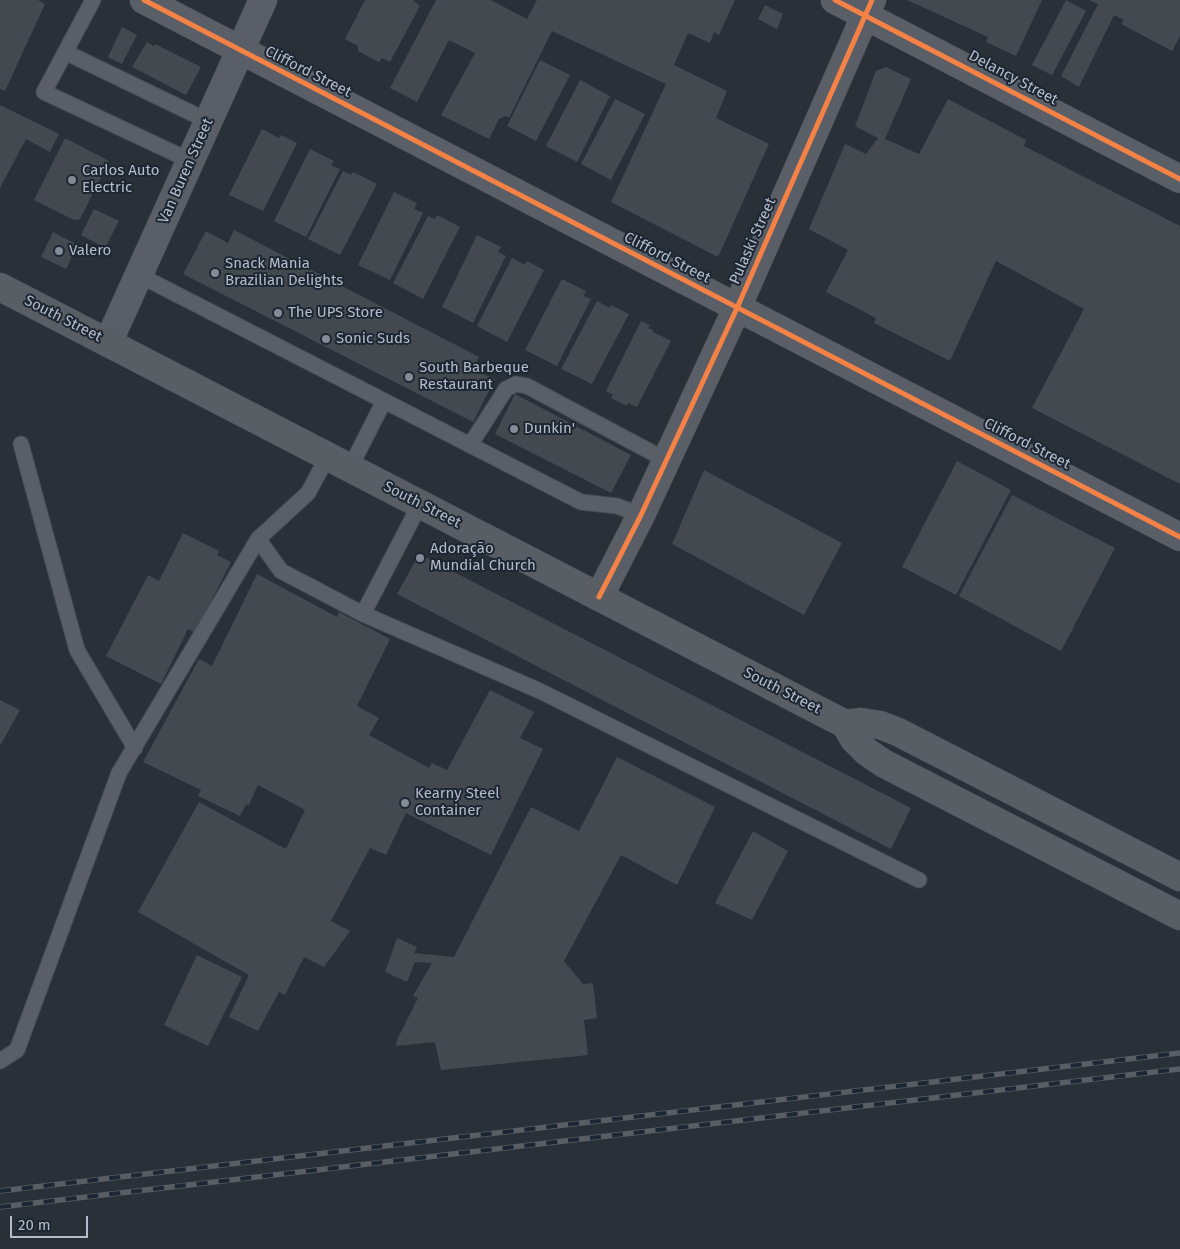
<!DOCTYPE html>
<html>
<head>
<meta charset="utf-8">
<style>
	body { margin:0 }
	#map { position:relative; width:1180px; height:1249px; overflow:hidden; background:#2a3038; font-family:"Fira Sans",sans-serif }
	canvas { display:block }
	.scale { position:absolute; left:10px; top:1216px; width:78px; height:22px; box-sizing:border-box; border:2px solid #b4bcc9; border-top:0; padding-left:6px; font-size:15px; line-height:18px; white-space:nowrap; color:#b4bcc9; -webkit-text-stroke:4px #1d2633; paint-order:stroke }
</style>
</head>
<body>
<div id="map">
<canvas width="1180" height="1249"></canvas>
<div class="scale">20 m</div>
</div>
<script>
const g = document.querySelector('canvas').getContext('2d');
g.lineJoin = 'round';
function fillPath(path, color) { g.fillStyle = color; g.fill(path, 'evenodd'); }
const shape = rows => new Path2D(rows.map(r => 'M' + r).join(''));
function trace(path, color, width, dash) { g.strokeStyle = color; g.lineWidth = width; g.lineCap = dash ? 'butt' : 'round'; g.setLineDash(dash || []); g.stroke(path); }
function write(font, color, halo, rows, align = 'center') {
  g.font = font + ' "Fira Sans",sans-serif'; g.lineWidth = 4; g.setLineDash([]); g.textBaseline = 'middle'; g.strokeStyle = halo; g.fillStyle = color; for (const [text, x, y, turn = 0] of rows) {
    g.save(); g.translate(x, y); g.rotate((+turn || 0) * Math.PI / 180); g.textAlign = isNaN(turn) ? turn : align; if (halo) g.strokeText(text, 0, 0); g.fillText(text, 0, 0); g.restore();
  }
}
fillPath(shape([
	[0,0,38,0,45,4,5,91,0,89],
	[365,0,413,0,420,6,390,62,382,58,379,62,358,51,358,46,345,39],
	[436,0,491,0,527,19,537,0,735,0,719,35,714,32,710,43,688,33,674,65,727,91,716,118,769,144,718,257,611,202,666,84,552,31,509,118,506,116,499,119,489,139,441,115,475,53,449,40,417,102,390,88],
	[907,0,1042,0,1016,56,986,42,988,37],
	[1066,0,1086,11,1052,75,1032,65],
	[1089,0,1180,0,1180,36,1172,51,1121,24,1124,20,1114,15,1079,87,1061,76,1098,4],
	[765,5,783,14,777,29,758,19],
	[122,27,137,35,122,64,108,57],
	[147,42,154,46,155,44,201,67,186,95,132,67],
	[540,60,570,75,536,141,507,126],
	[886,67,911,79,885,139,919,154,948,99,1026,140,1024,146,1180,226,1180,484,1032,408,1084,309,996,261,950,361,874,323,876,318,826,292,848,250,809,229,845,144,866,154,878,138,855,126,876,71],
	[580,80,610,96,577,162,546,146],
	[615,99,645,114,611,180,581,164],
	[0,105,59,134,50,152,26,139,0,188],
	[262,129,279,138,281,135,297,143,263,211,229,195],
	[65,138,109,161,80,219,74,220,34,200],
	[310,149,334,161,331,165,340,169,306,237,274,221],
	[343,171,351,175,353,172,377,184,340,255,308,239],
	[394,192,417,203,414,209,423,213,390,280,358,265],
	[94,209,119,221,105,248,81,235],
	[437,215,460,227,423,299,393,283,428,216,435,219],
	[234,230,479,357,473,370,495,379,473,422,183,274,206,231,228,243],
	[53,232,78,245,66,269,41,257],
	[477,235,501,247,498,252,506,256,473,323,442,307],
	[512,258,525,265,527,261,544,270,507,342,477,326],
	[562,279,586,291,584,296,591,299,557,366,525,350],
	[597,301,610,308,611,305,629,314,592,384,561,369],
	[641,321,650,325,648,328,653,330,653,332,671,341,637,407,628,403,627,406,611,398,613,395,606,391],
	[515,394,631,455,611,493,495,434],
	[957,461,1011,490,956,595,902,567],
	[704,470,842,543,804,615,672,544],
	[1012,495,1115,548,1061,651,959,596],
	[183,533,219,551,217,555,231,562,195,633,188,629,161,684,106,656,148,575,159,581],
	[419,554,911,808,891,849,397,594],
	[257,574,337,617,339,612,390,639,357,706,379,718,369,735,429,768,432,763,447,770,490,690,534,712,520,738,543,749,491,855,406,813,386,855,370,848,331,921,350,931,324,967,304,957,285,995,279,992,258,1031,229,1017,249,975,138,912,199,802,286,849,305,810,258,785,249,805,246,804,240,816,198,796,201,790,143,762,199,659,212,666],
	[0,700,20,710,0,746],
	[617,757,715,807,677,885,621,855,564,961,583,984,593,983,597,1018,584,1020,588,1055,441,1070,435,1042,396,1046,397,1040,418,998,413,996,432,963,415,962,407,982,385,972,397,938,417,947,414,953,454,957,531,807,579,831],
	[753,831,788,851,752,920,715,903],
	[197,955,242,977,208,1046,164,1025]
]), '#444950');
const service = shape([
	[93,0,44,92,191,161],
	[65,52,208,121],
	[139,275,581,502,617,506,641,515],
	[21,444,77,650,135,748],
	[470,445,506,389,516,384,527,386,666,460],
	[350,468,384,401],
	[420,504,363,614,540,691,919,880],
	[258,539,281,571,363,614],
	[0,1061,17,1050,119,773,258,539,308,493,328,456]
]);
const minor = shape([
	[144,0,1180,537],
	[835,0,1180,179],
	[599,597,641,515,737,308,872,0]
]);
const tertiary = shape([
	[108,343,263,0]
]);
const secondary = shape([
	[0,287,845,724,861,722,880,725,898,732,1180,877],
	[845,724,854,739,867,752,883,763,1180,916]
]);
trace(service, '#484c53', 17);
trace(minor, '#484c53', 29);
trace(tertiary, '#484c53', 29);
trace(secondary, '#484c53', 29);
trace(service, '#5a5e66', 15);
trace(minor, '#5a5e66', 28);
trace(tertiary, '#5a5e66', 28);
trace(secondary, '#595d64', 28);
const rail = shape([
	[0,1191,1180,1053],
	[0,1207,1180,1069]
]);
trace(rail, '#595d64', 5.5);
trace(rail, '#1d2633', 4, [11]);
trace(shape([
	[144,0,1180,537],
	[835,0,1180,179],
	[599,597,641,515,737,308,872,0]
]), '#f48246', 5);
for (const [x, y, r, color] of [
	[72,180,5,"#848b96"],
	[59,251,5,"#848b96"],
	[215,273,5,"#848b96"],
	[278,313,5,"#848b96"],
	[326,339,5,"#848b96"],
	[409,377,5,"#848b96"],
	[514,429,5,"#848b96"],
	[420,558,5,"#848b96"],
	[405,803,5,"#848b96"]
]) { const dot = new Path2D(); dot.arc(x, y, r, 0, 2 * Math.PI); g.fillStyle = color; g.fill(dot); trace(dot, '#1d2633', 2); }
write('15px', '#b4bcc9', '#1d2633', [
	["Clifford Street",308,72,27],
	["Delancy Street",1013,78,28],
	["Van Buren Street",186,171,-66],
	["Pulaski Street",753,241,-66],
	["Clifford Street",667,258,27],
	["South Street",63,319,27],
	["Clifford Street",1027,444,27],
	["South Street",422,505,27],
	["South Street",782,691,27]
]);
write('15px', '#b4bcc9', '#1d2633', [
	["Carlos Auto",82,171],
	["Electric",82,188],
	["Valero",69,251],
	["Snack Mania",225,264],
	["Brazilian Delights",225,281],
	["The UPS Store",288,313],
	["Sonic Suds",336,339],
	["South Barbeque",419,368],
	["Restaurant",419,385],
	["Dunkin'",524,429],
	["Adoração",430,549],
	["Mundial Church",430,566],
	["Kearny Steel",415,794],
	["Container",415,811]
], 'left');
</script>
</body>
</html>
